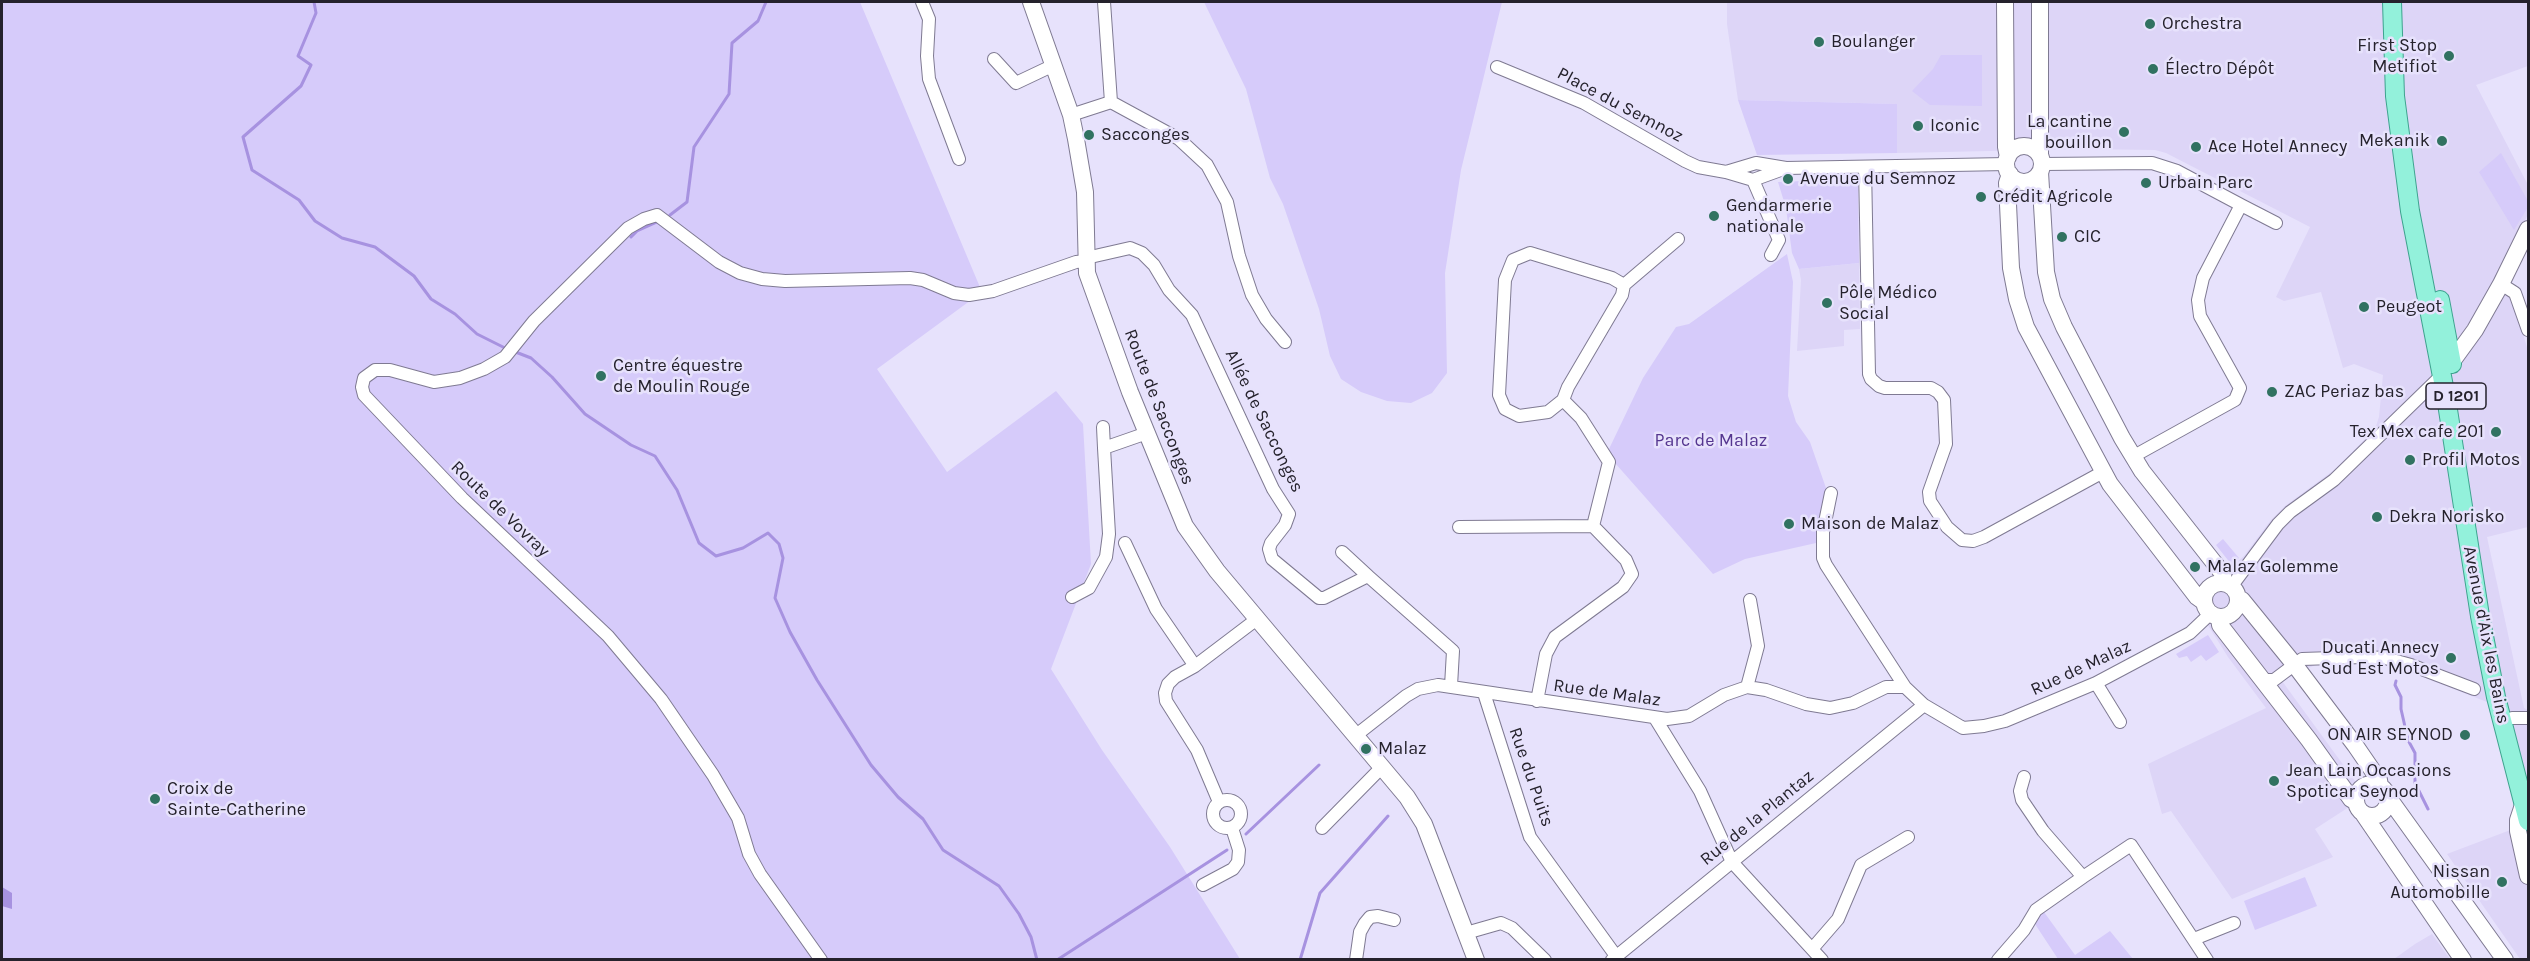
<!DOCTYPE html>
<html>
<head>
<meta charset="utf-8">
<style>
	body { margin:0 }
	#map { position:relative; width:2530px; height:961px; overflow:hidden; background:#e7e2fc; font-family:Karla,sans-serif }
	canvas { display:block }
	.frame { position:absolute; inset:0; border:3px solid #25222c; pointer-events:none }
</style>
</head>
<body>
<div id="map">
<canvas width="2530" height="961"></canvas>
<div class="frame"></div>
</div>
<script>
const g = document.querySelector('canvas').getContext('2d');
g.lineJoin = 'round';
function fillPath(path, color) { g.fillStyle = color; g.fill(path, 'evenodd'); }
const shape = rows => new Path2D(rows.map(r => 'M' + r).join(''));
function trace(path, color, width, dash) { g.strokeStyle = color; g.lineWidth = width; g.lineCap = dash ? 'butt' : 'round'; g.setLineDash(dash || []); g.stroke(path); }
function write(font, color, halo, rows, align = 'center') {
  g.font = font + ' Karla,sans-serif'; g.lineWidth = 5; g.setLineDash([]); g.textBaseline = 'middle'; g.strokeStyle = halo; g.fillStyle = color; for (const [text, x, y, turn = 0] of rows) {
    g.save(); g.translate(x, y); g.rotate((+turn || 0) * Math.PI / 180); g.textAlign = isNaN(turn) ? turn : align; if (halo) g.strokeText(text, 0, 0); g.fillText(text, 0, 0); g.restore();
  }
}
fillPath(shape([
	[1727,2,2528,2,2528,66,2476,85,2528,185,2528,214,2504,267,2528,351,2528,527,2487,537,2524,708,2528,710,2528,959,2520,959,2447,854,2513,829,2513,795,2487,702,2397,667,2368,664,2315,665,2282,681,2366,796,2315,829,2333,857,2232,899,2171,811,2162,814,2148,764,2266,708,2228,657,2192,600,2244,556,2271,520,2285,506,2334,470,2375,429,2379,417,2383,375,2354,364,2343,368,2321,292,2284,301,2276,297,2310,227,2166,153,2155,150,2082,149,1897,153,1896,104,1738,100,1727,24],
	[1859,263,1860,329,1844,330,1844,346,1797,351,1801,280,1799,269],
	[2432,934,2450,959,2394,959,2415,944]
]), '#ddd5f7');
fillPath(shape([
	[2,2,860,2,982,292,877,369,947,472,1056,391,1083,424,1091,564,1051,669,1102,750,1170,847,1240,959,2,960],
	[1204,2,1502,2,1461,170,1445,273,1447,373,1432,393,1411,403,1387,401,1361,392,1341,379,1330,356,1319,309,1283,204,1270,178,1246,89],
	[1941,55,1982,55,1982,106,1930,105,1912,91,1933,69],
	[1738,100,1897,104,1897,153,1757,155],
	[2501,153,2528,201,2528,207,2514,230,2479,172],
	[1852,179,1858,185,1859,263,1799,269,1792,253,1786,208,1778,182],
	[1787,254,1793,282,1788,396,1796,422,1810,442,1827,491,1816,543,1745,559,1713,574,1615,463,1609,449,1643,378,1676,327,1689,324],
	[2223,539,2239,558,2231,564,2216,545],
	[2208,635,2219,652,2206,661,2201,655,2191,662,2187,656,2179,658,2176,654],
	[2305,877,2317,906,2255,930,2244,901],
	[2044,912,2075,955,2110,931,2133,959,2058,959,2033,921]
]), '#d6cbfa');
fillPath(shape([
	[2,887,12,893,12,909,2,906]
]), '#a792e0');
trace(shape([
	[314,2,316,13,298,56,311,65,301,86,243,137,252,170,299,200,315,221,342,238,375,247,414,276,431,299,455,314,477,334,507,349],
	[670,215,687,202,694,147,729,94,732,43,758,21,766,2],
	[631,237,637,231,657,222],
	[513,351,531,358,552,377,585,414,631,445,655,456,677,490,699,543,716,556,743,548,768,533,779,544,783,558,775,598,790,632,817,680,871,765,898,797,923,819,943,850,999,886,1019,914,1031,937,1037,960],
	[2396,681,2395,685,2401,697,2401,709,2408,740,2415,753,2415,783,2428,809],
	[1246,834,1319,765],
	[1057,960,1227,850],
	[1300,960,1320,893,1388,816]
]), '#a792e0', 3);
const street = shape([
	[922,2,929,19,927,56,929,79,959,159],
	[1104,2,1111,102],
	[994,59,1016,83,1054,65],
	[1497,67,1584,103,1685,161,1698,167,1726,172],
	[1071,115,1111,102,1179,139,1207,165,1227,202,1239,256,1252,295,1266,319,1285,342],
	[2042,164,2152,163,2177,171,2241,205,2203,278,2198,300,2200,316,2240,388,2235,400,2134,456],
	[1865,167,1869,374,1871,379,1879,386,1885,388,1931,388,1938,392,1944,400,1946,444,1929,492,1930,501,1947,527,1962,540,1973,541,1984,537,2103,472],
	[1786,168,1753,180,1726,172,1756,163,1786,168,2007,164],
	[1753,180,1779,240,1771,255],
	[2241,205,2276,223],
	[1086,258,1130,248,1142,253,1154,265,1169,290,1192,315,1273,489,1289,514,1285,525,1271,543,1269,549,1272,559,1319,598,1324,598,1368,576,1453,651,1451,686],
	[2501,284,2515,293,2528,330],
	[1563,400,1548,412,1519,416,1505,409,1499,395,1505,280,1513,260,1530,253,1612,278,1624,285],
	[1103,427,1104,448],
	[1831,493,1823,532,1823,558,1826,565,1905,687,1924,705,1963,728,1984,726,2005,721,2096,683,2190,633,2210,614],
	[1593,526,1609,462,1581,418,1563,400,1568,387,1622,295,1624,285,1678,239],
	[1459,527,1593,526],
	[1125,543,1156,609,1195,666,1257,619],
	[1342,552,1368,576],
	[2231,587,2278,524,2290,512,2334,480,2442,375],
	[1072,597,1089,588,1106,557,1109,534,1104,448,1147,433],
	[1195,666,1175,677,1168,684,1165,693,1166,701,1197,750,1219,802],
	[2263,680,2274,680,2302,659,2363,657,2385,658,2411,665,2474,689],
	[2096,683,2120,722],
	[1747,687,1758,646,1750,600],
	[1484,693,1530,837,1616,956],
	[1537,701,1546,654,1555,637,1623,587,1632,574,1626,560,1593,526],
	[1655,718,1700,791,1732,862,1822,960],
	[2512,718,2528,718],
	[1355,736,1406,696,1418,689,1438,685,1667,719,1689,716,1724,695,1747,687,1766,690,1806,704,1830,708,1853,703,1886,687,1905,687],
	'1213 814a14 14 0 1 1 28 0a14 14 0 1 1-28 0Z',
	[1322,828,1382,767],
	[2083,877,2131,845,2207,960],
	[1203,885,1233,869,1238,862,1239,850,1232,828],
	[1466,933,1501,923,1512,928,1545,960],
	[2194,939,2234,923],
	[1812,949,1838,919,1861,865,1908,837],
	[821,960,760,874,749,854,738,818,713,775,661,699,608,636,462,498,364,395,362,387,364,378,375,370,390,370,434,382,460,378,484,369,505,357,534,321,628,228,644,219,657,215,719,262,740,273,762,279,785,281,910,278,923,280,954,293,969,295,993,291,1076,262,1086,261],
	[1356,960,1360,932,1365,923,1370,917,1378,916,1394,920],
	[1612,960,1924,705],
	[1998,960,2024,930,2036,910,2083,877,2043,831,2022,800,2020,791,2024,777]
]);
const secondary = shape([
	[1031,2,1071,115,1076,139,1085,192,1087,273,1130,392,1185,526,1217,571,1407,797,1424,824,1476,960],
	[2005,2,2006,147,2008,157],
	'2006 164a18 18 0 1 1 36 0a18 18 0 1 1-36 0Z',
	[2040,156,2040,2],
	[2040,172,2046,272,2052,299,2064,327,2122,438,2142,471,2223,574,2224,583],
	[2010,174,2007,183,2011,268,2017,299,2026,327,2110,484,2197,597,2204,602],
	[2451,363,2475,330,2501,284,2528,229],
	'2204 600a17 17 0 1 1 34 0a17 17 0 1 1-34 0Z',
	[2238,598,2242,600,2294,664,2355,745,2379,780,2380,786],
	[2219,617,2220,625,2309,740,2351,799,2356,802],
	'2356 800a16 16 0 1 1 32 0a16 16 0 1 1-32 0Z',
	[2388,797,2505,960],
	[2524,802,2518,820,2518,831,2528,876],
	[2364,815,2463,960]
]);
const primary = shape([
	[2392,2,2395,96,2410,211,2446,397,2480,616,2496,697,2528,821],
	[2440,300,2452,364]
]);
trace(street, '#7f7a92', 14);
trace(secondary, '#7f7a92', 18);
trace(primary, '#3ea38e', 20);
trace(street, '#fff', 12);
trace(secondary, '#fff', 16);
trace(primary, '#93f1db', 18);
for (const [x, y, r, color] of [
	[2150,24,6,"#317261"],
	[1819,42,6,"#317261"],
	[2449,56,6,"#317261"],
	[2153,69,6,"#317261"],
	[1918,126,6,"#317261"],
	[2124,132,6,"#317261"],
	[1089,135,6,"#317261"],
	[2442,141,6,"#317261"],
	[2196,147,6,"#317261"],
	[1788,179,6,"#317261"],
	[2146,183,6,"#317261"],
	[1981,197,6,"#317261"],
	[1714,216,6,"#317261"],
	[2062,237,6,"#317261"],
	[1827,303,6,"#317261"],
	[2364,307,6,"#317261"],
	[601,376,6,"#317261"],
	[2272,392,6,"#317261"],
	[2496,432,6,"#317261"],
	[2410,460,6,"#317261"],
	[2377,517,6,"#317261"],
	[1789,524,6,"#317261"],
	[2195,567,6,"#317261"],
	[2451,658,6,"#317261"],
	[2465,735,6,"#317261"],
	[1366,749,6,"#317261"],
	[2274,781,6,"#317261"],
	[155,799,6,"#317261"],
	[2502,882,6,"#317261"]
]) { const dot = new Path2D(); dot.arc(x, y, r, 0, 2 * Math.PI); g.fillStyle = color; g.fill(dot); trace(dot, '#e7e2fc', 2); }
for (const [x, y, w] of [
	[2456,396,60]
]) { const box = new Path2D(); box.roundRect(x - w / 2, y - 13, w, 26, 4.5); g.fillStyle = '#e7e2fc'; g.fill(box); trace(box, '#25222c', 1.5); }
write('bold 16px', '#25222c', null, [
	["D 1201",2456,396]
]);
write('18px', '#25222c', '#e7e2fc', [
	["Orchestra",2162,24],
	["Boulanger",1831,42],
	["First Stop",2437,46,"right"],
	["Metifiot",2437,67,"right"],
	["Électro Dépôt",2165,69],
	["La cantine",2112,122,"right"],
	["bouillon",2112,143,"right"],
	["Iconic",1930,126],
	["Sacconges",1101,135],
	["Mekanik",2430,141,"right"],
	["Ace Hotel Annecy",2208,147],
	["Avenue du Semnoz",1800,179],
	["Urbain Parc",2158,183],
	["Crédit Agricole",1993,197],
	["Gendarmerie",1726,206],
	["nationale",1726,227],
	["CIC",2074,237],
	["Pôle Médico",1839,293],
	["Social",1839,314],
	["Peugeot",2376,307],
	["Centre équestre",613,366],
	["de Moulin Rouge",613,387],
	["ZAC Periaz bas",2284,392],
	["Tex Mex cafe 201",2484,432,"right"],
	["Profil Motos",2422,460],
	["Dekra Norisko",2389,517],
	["Maison de Malaz",1801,524],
	["Malaz Golemme",2207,567],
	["Ducati Annecy",2439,648,"right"],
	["Sud Est Motos",2439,669,"right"],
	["ON AIR SEYNOD",2453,735,"right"],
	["Malaz",1378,749],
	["Jean Lain Occasions",2286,771],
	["Spoticar Seynod",2286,792],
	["Croix de",167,789],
	["Sainte-Catherine",167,810],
	["Nissan",2490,872,"right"],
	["Automobille",2490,893,"right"]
], 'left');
write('18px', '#25222c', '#e7e2fc', [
	["Place du Semnoz",1620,105,28],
	["Route de Sacconges",1159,407,69],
	["Allée de Sacconges",1264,421,64],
	["Route de Vovray",500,509,44],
	["Avenue d'Aix les Bains",2486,635,79],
	["Rue de Malaz",2081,668,-25],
	["Rue de Malaz",1607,693,8],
	["Rue du Puits",1531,777,71],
	["Rue de la Plantaz",1757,818,-39]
]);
write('18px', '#553690', '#e7e2fc', [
	["Parc de Malaz",1711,441]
]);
</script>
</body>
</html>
